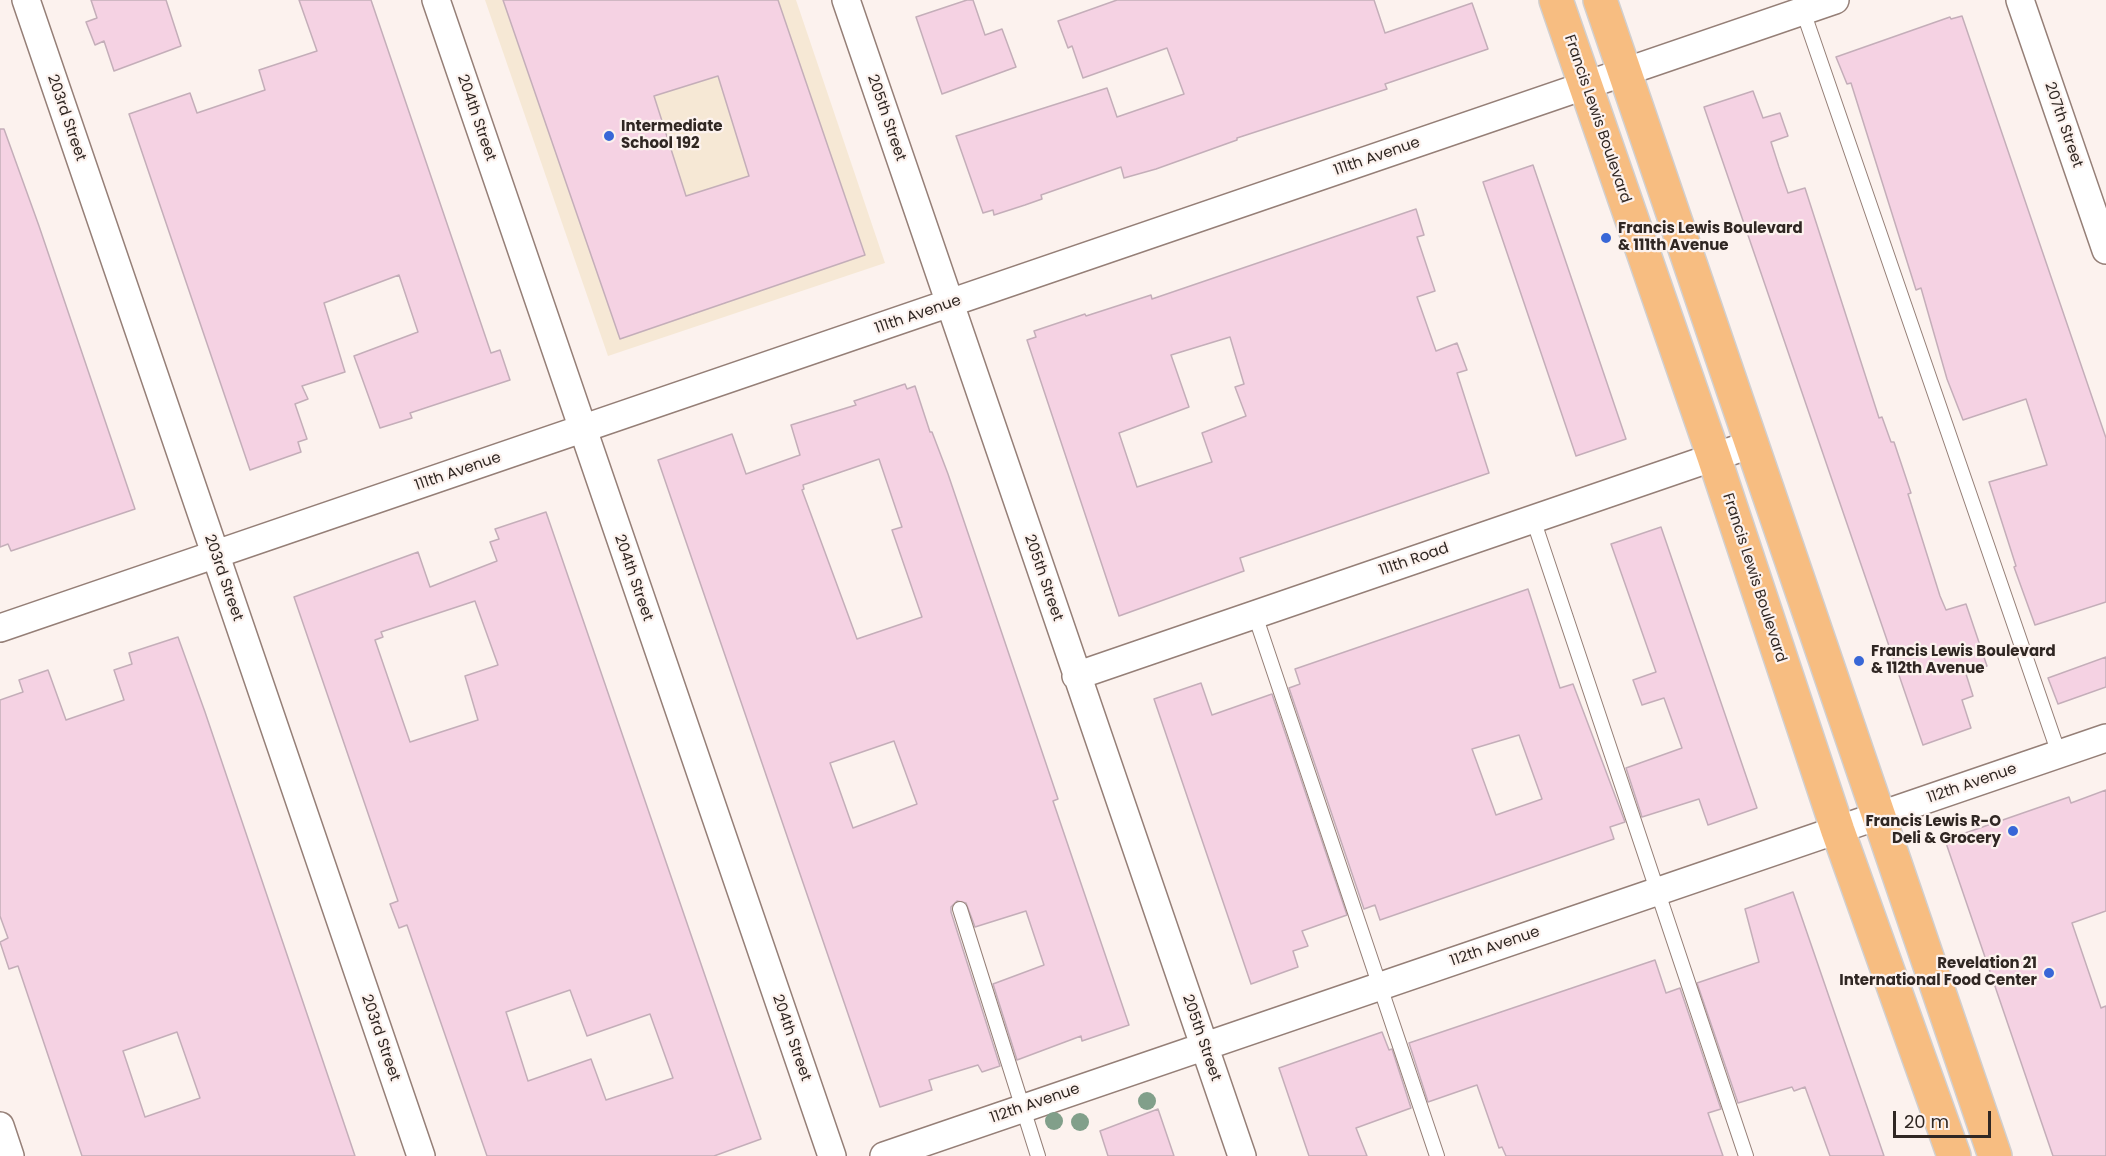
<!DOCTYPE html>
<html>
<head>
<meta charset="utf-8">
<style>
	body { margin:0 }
	#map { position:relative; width:2106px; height:1156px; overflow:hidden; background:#fcf2ee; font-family:Poppins,sans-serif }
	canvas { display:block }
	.scale { position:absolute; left:1893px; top:1111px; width:98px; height:27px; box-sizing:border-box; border:3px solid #302723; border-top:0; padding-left:8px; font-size:18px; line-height:21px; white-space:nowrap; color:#302723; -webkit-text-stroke:4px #fcf2ee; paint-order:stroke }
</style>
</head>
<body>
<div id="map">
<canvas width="2106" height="1156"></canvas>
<div class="scale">20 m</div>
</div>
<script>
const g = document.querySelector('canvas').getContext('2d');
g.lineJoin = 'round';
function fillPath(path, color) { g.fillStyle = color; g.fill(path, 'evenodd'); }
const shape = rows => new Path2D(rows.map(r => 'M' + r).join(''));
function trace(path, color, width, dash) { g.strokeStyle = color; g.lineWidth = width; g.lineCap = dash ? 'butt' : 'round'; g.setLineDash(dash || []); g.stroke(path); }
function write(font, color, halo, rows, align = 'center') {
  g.font = font + ' Poppins,sans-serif'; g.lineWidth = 4.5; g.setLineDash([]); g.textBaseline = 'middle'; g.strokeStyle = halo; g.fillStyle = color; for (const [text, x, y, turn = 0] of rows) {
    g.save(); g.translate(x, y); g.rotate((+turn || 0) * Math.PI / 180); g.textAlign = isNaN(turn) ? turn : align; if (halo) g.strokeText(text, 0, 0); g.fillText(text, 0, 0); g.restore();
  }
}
fillPath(shape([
	[485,0,796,0,885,263,608,356]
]), '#f6e8d5');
const building = shape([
	[91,0,166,0,181,46,114,71,104,41,95,45,86,22,97,18,91,0],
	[299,0,371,0,491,353,500,350,510,380,410,413,412,418,380,428,354,356,418,332,399,275,324,303,345,372,302,386,308,399,295,404,307,439,298,442,301,452,250,470,129,114,190,93,197,113,265,90,259,70,317,51,299,0],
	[503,0,778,0,865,255,620,339,503,0],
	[718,76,749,176,686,196,654,96,718,76],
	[967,0,973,0,985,35,1002,29,1016,67,942,94,916,17,967,0],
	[1117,0,1374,0,1385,33,1472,3,1488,49,1385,84,1387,89,1237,138,1237,140,1156,169,1124,178,1121,167,1041,195,1042,199,1025,205,994,215,993,210,983,213,956,136,1107,88,1117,117,1184,94,1167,48,1083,78,1072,46,1068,48,1058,21,1117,0],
	[1962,16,2106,438,2106,602,2035,625,2014,567,2016,566,1989,482,2047,465,2026,399,1963,420,1947,379,1921,288,1916,290,1851,83,1847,84,1836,57,1950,17,1951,19,1962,16],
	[1753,91,1763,118,1780,113,1788,136,1771,142,1779,167,1788,193,1805,188,1879,418,1882,417,1891,442,1894,442,1911,493,1908,494,1940,596,1946,610,1966,604,1987,666,1966,674,1973,696,1962,700,1971,728,1923,745,1704,107,1753,91],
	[0,129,4,129,39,226,135,509,11,551,8,544,0,547,0,129],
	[1533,165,1626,439,1576,456,1483,182,1533,165],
	[1416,209,1424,235,1417,237,1435,291,1417,297,1436,351,1457,343,1467,370,1457,373,1489,473,1240,558,1244,571,1119,616,1027,340,1036,337,1034,331,1085,314,1086,316,1151,295,1152,299,1416,209],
	[1230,337,1244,384,1235,387,1246,416,1202,433,1212,462,1137,487,1119,433,1189,407,1171,355,1230,337],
	[905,384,907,389,915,386,930,432,932,432,948,474,1058,799,1053,801,1129,1025,1082,1041,1081,1036,1017,1060,993,984,1044,965,1026,911,975,927,966,903,957,901,951,907,951,912,1000,1066,982,1072,978,1065,929,1080,932,1090,880,1107,658,460,732,434,746,474,800,455,791,425,856,405,854,401,905,384],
	[879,459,902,527,892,530,922,617,857,639,802,490,804,489,803,485,879,459],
	[894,741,917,804,853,828,830,763,894,741],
	[546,512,761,1139,714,1156,487,1156,407,925,399,928,390,904,398,901,294,597,418,552,430,587,497,561,490,542,499,539,495,529,546,512],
	[475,601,498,665,465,676,478,720,410,742,375,640,383,637,381,632,475,601],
	[570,990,587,1036,650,1014,673,1078,606,1100,591,1059,528,1081,506,1012,570,990],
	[1661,527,1757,808,1708,825,1699,799,1642,817,1626,768,1682,748,1664,698,1642,705,1633,680,1656,672,1611,544,1661,527],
	[1528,589,1560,688,1573,684,1625,822,1610,827,1614,839,1380,920,1375,905,1364,909,1289,688,1300,684,1295,669,1528,589],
	[1519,735,1542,799,1496,815,1472,749,1519,735],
	[178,637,205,712,355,1156,82,1156,18,966,9,969,0,942,8,938,0,916,0,700,23,692,19,680,48,670,66,720,124,700,114,670,132,664,129,653,178,637],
	[177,1032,200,1098,145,1117,123,1051,177,1032],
	[2106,657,2106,687,2058,704,2048,678,2106,657],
	[1201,683,1212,715,1272,694,1347,915,1302,931,1308,946,1293,951,1298,967,1251,984,1154,699,1201,683],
	[2106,790,2106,911,2072,923,2101,1008,2106,1006,2106,1156,2053,1156,1945,840,2069,797,2071,803,2106,790],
	[1793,892,1837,1020,1884,1156,1830,1156,1805,1087,1794,1091,1792,1087,1738,1103,1697,983,1759,962,1745,909,1793,892],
	[1655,960,1666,993,1680,988,1721,1109,1708,1113,1723,1156,1506,1156,1502,1147,1499,1148,1477,1085,1428,1102,1409,1043,1655,960],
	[1382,1032,1389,1050,1392,1049,1411,1108,1356,1128,1367,1156,1309,1156,1279,1068,1382,1032],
	[1158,1109,1174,1156,1108,1156,1100,1131,1158,1109]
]);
fillPath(building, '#f5d2e3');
trace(building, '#c4aeb9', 1.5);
const lane = shape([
	[1803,11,2059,754],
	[1533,519,1746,1156],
	[1255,615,1437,1156],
	[960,909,1038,1156]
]);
const street = shape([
	[26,0,421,1156],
	[436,0,832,1156],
	[846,0,1242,1156],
	[2020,0,2106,250],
	[0,628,1835,0],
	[1076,676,1752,444],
	[0,1126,10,1156],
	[884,1156,2106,738]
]);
const primary = shape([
	[1556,0,1714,457,1838,831,1954,1156],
	[1600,0,1995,1156]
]);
trace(lane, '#957f77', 16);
trace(street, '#957f77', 30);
trace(primary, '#d1cfcf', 36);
trace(lane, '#fff', 14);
trace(street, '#fff', 27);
trace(primary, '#f7bd81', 33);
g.fillStyle = '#819f8a';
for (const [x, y] of [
	[1147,1101],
	[1054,1121],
	[1080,1122]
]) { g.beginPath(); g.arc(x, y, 9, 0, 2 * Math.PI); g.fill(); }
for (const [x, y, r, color] of [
	[609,136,6,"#3867d7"],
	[1606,238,6,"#3867d7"],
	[1859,661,6,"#3867d7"],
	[2013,831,6,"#3867d7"],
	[2049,973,6,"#3867d7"]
]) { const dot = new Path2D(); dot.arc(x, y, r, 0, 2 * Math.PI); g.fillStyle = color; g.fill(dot); trace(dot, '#fcf2ee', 2); }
write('15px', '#302723', '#fcf2ee', [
	["203rd Street",66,118,71],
	["204th Street",476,118,71],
	["205th Street",886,118,71],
	["Francis Lewis Boulevard",1597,119,71],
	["207th Street",2063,125,71],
	["111th Avenue",1377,157,-19],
	["111th Avenue",918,315,-19],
	["111th Avenue",458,472,-19],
	["111th Road",1414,560,-19],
	["203rd Street",223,578,71],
	["204th Street",633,578,71],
	["205th Street",1043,578,71],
	["Francis Lewis Boulevard",1754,578,72],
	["112th Avenue",1972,784,-19],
	["112th Avenue",1495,947,-19],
	["203rd Street",380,1038,71],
	["204th Street",791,1038,71],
	["205th Street",1201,1038,71],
	["112th Avenue",1035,1104,-19]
]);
write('bold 15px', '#302723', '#fcf2ee', [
	["Intermediate",621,127],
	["School 192",621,144],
	["Francis Lewis Boulevard",1618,229],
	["& 111th Avenue",1618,246],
	["Francis Lewis Boulevard",1871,652],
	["& 112th Avenue",1871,669],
	["Francis Lewis R-O",2001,822,"right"],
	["Deli & Grocery",2001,839,"right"],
	["Revelation 21",2037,964,"right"],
	["International Food Center",2037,981,"right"]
], 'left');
</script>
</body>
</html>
